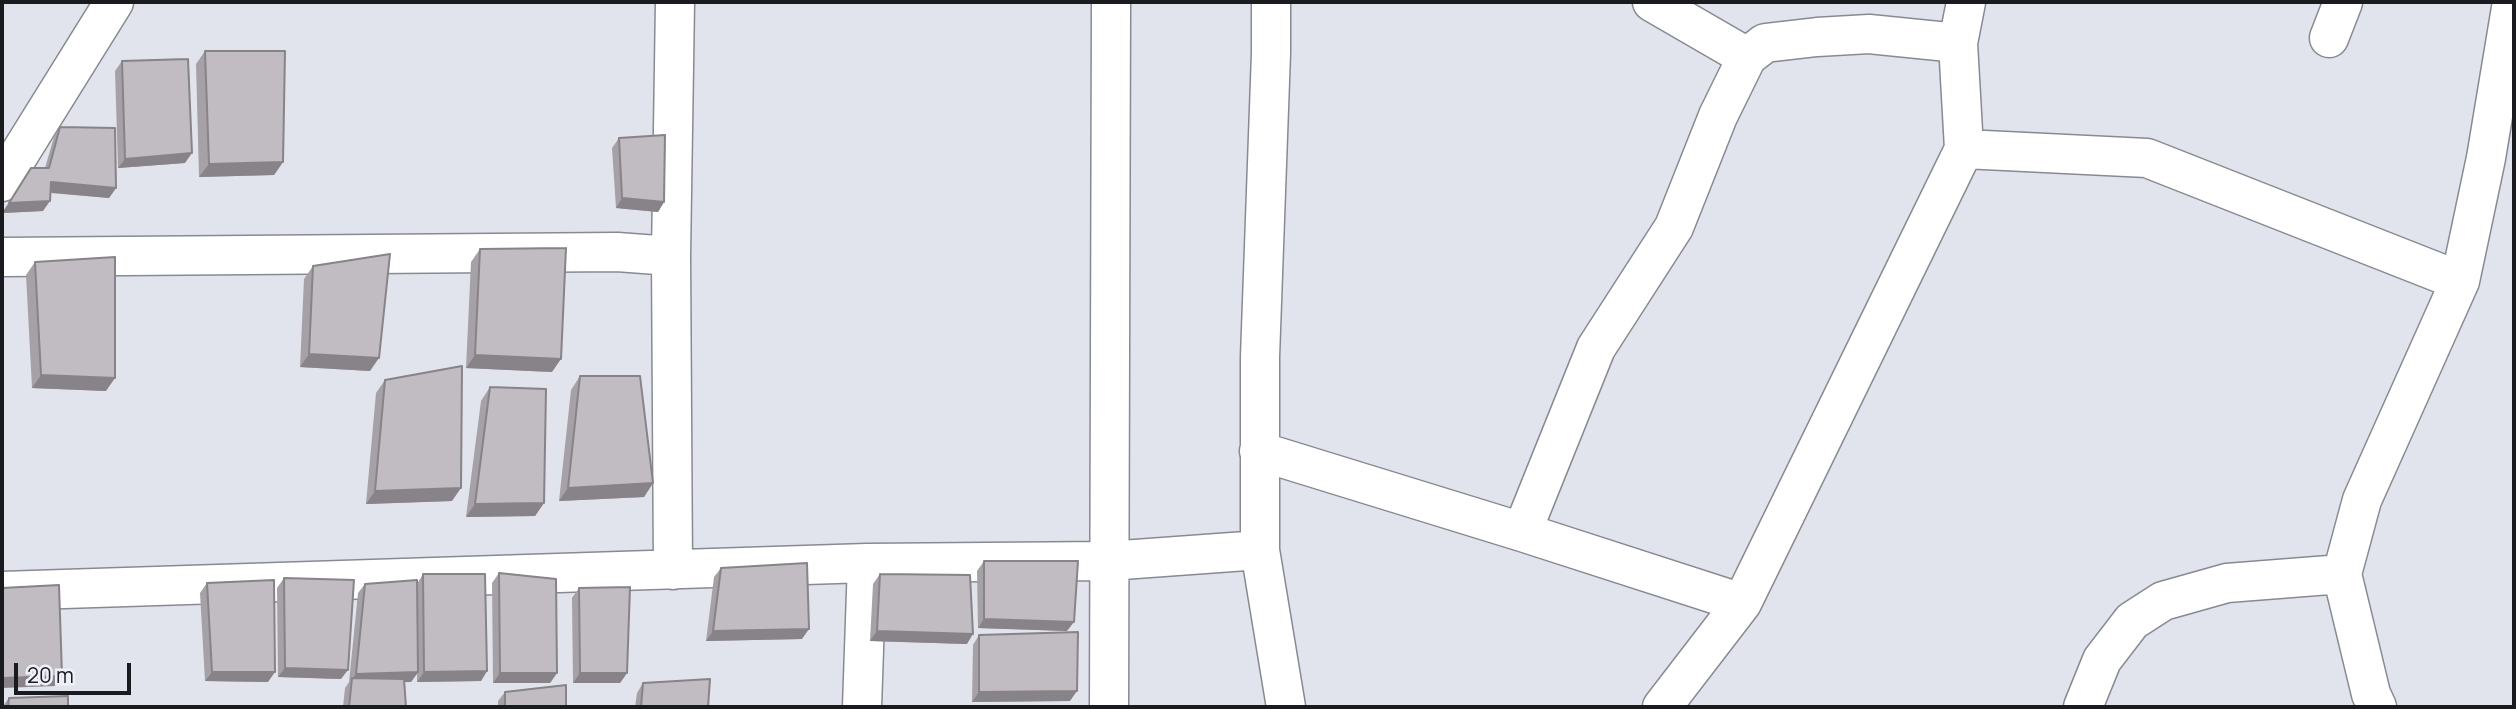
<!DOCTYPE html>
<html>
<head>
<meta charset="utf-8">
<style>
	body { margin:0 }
	#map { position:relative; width:2516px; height:709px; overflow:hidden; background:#e1e4ec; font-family:Manrope,sans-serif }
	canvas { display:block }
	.frame { position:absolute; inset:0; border:4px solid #1a1b1e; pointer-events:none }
	.scale { position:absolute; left:14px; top:663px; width:117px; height:32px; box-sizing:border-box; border:4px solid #1a1b1e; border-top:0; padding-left:9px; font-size:21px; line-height:24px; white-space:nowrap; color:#1a1b1e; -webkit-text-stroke:5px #eef1f9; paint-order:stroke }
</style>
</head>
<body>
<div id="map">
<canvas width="2516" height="709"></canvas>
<div class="frame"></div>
<div class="scale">20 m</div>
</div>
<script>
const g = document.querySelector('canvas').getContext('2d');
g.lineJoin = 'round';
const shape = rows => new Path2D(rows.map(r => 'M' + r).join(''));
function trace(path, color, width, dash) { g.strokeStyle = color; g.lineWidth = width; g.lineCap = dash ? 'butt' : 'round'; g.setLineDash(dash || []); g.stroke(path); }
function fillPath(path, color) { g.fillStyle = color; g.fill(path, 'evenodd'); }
const minor = shape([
	[1271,2,1271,53,1260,357,1260,550,1286,707],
	[1652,2,1747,57],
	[2329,38,2343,2],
	[1964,149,1958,43,1966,2],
	[2,182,114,2],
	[2,257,617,252,671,256],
	[1259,451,1522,532,1742,603,1964,149,2147,158,2460,281],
	[1522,532,1596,348,1674,227,1718,116,1747,57,1765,43,1817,37,1869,34,1958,43],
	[673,570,671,256,675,2],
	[2,591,867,563,1108,561,1260,550],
	[862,707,867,563],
	[1109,707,1111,2],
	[1662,707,1742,603],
	[2083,707,2102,660,2132,621,2163,601,2227,583,2342,574],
	[2377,707,2371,694,2342,574,2362,500,2460,281,2486,158,2512,2]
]);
trace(minor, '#888a92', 41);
trace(minor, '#fff', 38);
fillPath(shape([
	[205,51,283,162,274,175,199,177,196,64],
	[122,61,185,163,118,168,115,71],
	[60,127,116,188,109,198,50,193,43,211,2,213,31,168,45,168,54,137],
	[619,138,664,202,658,212,616,208,612,148],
	[480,249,552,372,466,368,471,262],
	[35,262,106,391,32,388,26,275],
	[313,266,370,371,300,367,304,279],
	[580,376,653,483,644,497,559,501,571,390],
	[385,380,452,501,366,504,376,393],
	[490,387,544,503,535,516,466,517,481,401],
	[984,561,1067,631,978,628,977,571],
	[721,568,802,639,706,641,714,577],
	[499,573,557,673,550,683,493,683,492,583],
	[423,574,487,671,481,681,417,682,417,674,411,682,404,682,406,707,343,707,345,688,349,682,358,593,365,584,417,584],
	[880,574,967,644,870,641,873,584],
	[284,578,341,679,278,677,277,588],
	[207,583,268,682,205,681,200,593],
	[579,588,627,673,620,683,573,683,572,598],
	[979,635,1070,701,972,702,973,645],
	[643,683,708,707,635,707,637,693],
	[505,692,566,707,498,707,498,701],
	[9,698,68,707,2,707]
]), '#a6a1a7');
fillPath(shape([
	[192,153,185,163,118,168,125,159],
	[283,162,274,175,199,177,209,164],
	[51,182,116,188,109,198,44,192],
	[622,198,664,202,658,212,616,208],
	[50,201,43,211,2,213,9,203],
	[309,354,379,358,370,371,300,367],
	[475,355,561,359,552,372,466,368],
	[41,375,115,378,106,391,32,388],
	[653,483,644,497,559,501,568,488],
	[461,488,452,501,366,504,375,491],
	[544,503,535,516,466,517,475,504],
	[984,619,1074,622,1067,631,978,628],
	[809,629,802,639,706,641,713,631],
	[877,631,973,634,967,644,870,641],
	[285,668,348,670,341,679,278,677],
	[487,671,481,681,417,682,424,672],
	[212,672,275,672,268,682,205,681],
	[418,672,411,682,351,683,352,679,356,674],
	[500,673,557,673,550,683,493,683],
	[580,673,627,673,620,683,573,683],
	[62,676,55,686,2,688,2,678],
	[1077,691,1070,701,972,702,979,692]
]), '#878388');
const building = shape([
	[205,51,285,51,283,162,209,164,205,51],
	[188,59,192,153,125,159,122,61,188,59],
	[60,127,115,128,116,188,51,182,50,201,9,203,31,168,49,168,60,127],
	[665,135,664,202,622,198,619,138,665,135],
	[566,248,561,359,475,355,480,249,566,248],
	[390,254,379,358,309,354,313,266,390,254],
	[115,257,115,378,41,375,35,262,115,257],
	[462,366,461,488,375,491,385,380,462,366],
	[580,376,640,376,653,483,568,488,580,376],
	[490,387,546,389,544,503,475,504,490,387],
	[984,561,1078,561,1074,622,984,619,984,561],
	[807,563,809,629,713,631,721,568,807,563],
	[499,573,556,579,557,673,500,673,499,573],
	[423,574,485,574,487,671,424,672,423,574],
	[880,574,970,575,973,634,877,631,880,574],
	[284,578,354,580,348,670,285,668,284,578],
	[274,580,275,672,212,672,207,583,274,580],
	[417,580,418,672,356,674,365,584,417,580],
	[59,585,62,676,2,678,2,588,59,585],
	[630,587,627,673,580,673,579,588,630,587],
	[1078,632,1077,691,979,692,979,635,1078,632],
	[352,678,404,679,406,707,349,707,352,678],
	[710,679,708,707,641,707,643,683,710,679],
	[566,685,566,707,505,707,505,692,566,685],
	[68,696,68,707,8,707,9,698,68,696]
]);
fillPath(building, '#c1bbc2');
trace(building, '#878388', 2);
</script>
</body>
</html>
